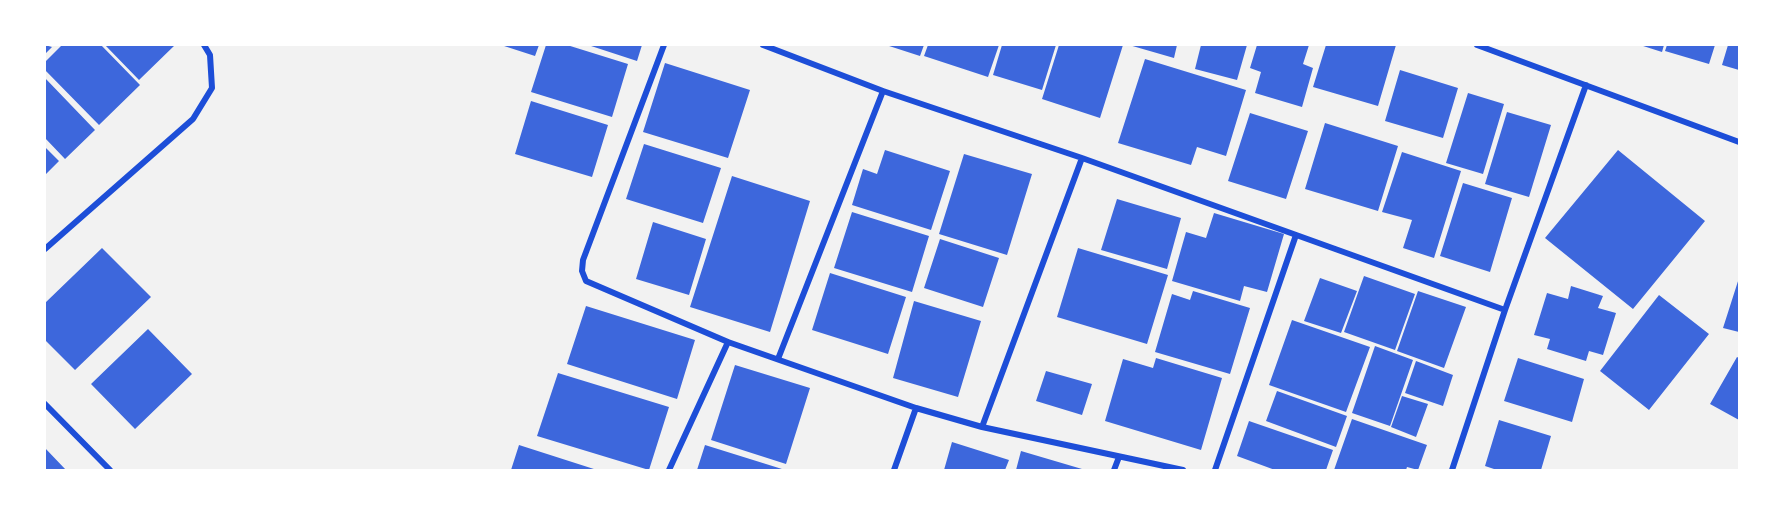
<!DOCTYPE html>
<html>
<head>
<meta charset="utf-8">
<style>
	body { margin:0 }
	#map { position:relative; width:1784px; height:515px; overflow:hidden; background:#f2f2f2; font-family:Merriweather,serif }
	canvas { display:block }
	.frame { position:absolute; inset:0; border:46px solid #fff; pointer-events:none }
</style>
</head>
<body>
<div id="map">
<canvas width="1784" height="515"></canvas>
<div class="frame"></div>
</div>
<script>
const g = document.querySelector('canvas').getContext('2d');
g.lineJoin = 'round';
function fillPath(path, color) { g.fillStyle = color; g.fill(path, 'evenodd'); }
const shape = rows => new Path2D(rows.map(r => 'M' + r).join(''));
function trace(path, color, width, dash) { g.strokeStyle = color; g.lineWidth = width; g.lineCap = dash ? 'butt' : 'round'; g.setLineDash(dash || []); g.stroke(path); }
fillPath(shape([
	[45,45,52,47,45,54],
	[62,45,101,45,140,85,99,125,45,70,45,62],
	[105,45,175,45,139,80],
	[501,45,539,45,535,56],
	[546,45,567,45,628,64,612,117,531,92],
	[588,45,642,45,637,61],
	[886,45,924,45,920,56],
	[928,45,999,45,988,77,924,56],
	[1002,45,1056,45,1042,90,993,75],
	[1059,45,1123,45,1100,118,1042,99],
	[1129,45,1177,45,1174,58],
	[1201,45,1247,45,1237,80,1195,69],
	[1257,45,1309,45,1303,64,1313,68,1302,107,1255,93,1261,72,1250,68],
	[1326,45,1396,45,1378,106,1313,87],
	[1640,45,1664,45,1662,52],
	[1667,45,1715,45,1709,64,1665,51],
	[1728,45,1739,45,1739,70,1722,65],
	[1145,59,1246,90,1226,156,1197,147,1191,165,1118,143],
	[665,63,750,90,728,158,643,132],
	[1400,70,1458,88,1443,138,1385,121],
	[45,78,95,130,65,159,45,138],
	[1468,93,1504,104,1483,174,1446,163],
	[531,101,608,125,592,177,515,154],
	[1507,112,1551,125,1529,197,1485,184],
	[1250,113,1308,131,1286,199,1228,181],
	[1325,123,1398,146,1378,211,1305,189],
	[644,144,721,168,703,223,626,199],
	[45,147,59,161,45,175],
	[885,150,950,171,931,230,852,205,863,169,877,174],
	[1618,150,1705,221,1633,309,1545,238],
	[1402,152,1461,171,1434,258,1403,248,1412,220,1382,212],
	[964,154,1032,174,1007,255,939,234],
	[732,176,810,201,770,332,690,307],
	[1463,183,1512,198,1490,272,1440,256],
	[1117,199,1181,218,1167,269,1101,250],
	[852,212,929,236,912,292,834,268],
	[1214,213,1284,234,1267,292,1244,286,1240,301,1172,281,1186,232,1206,238],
	[653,222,706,239,689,295,636,279],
	[940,239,999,258,983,307,924,288],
	[102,248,151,297,75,370,45,340,45,303],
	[1078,248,1168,275,1147,344,1057,317],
	[830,273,906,297,888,354,812,330],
	[1364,276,1415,294,1395,350,1344,332],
	[1320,278,1357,291,1341,333,1304,321],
	[1739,278,1739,332,1723,328],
	[1571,286,1603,296,1598,308,1616,313,1603,355,1589,351,1586,361,1547,349,1550,339,1534,335,1547,293,1568,299],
	[1193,291,1250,308,1230,374,1155,352,1172,294,1190,300],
	[1418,291,1466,307,1444,368,1397,351],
	[1659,295,1709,334,1649,410,1600,371],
	[914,301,981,321,958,397,893,378],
	[586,306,695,340,677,399,567,364],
	[1292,320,1370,347,1346,412,1269,385],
	[148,329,192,374,135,429,91,384],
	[1375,346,1413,360,1390,426,1352,413],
	[1737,357,1739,358,1739,420,1710,404],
	[1156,358,1222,378,1201,450,1105,421,1123,359,1153,368],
	[1518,358,1584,379,1572,422,1504,401],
	[1416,361,1453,375,1443,406,1405,393],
	[735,365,810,388,786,464,711,440],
	[1046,371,1092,384,1082,415,1036,401],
	[558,373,669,407,649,470,537,436],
	[1277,391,1347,416,1336,447,1266,421],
	[1402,396,1428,404,1416,437,1391,427],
	[1352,419,1427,445,1418,470,1407,467,1406,470,1334,470],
	[1499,420,1551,436,1541,470,1497,470,1485,466],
	[1249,421,1333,450,1326,470,1275,470,1237,456],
	[952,442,1009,460,1005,470,944,470],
	[519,445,597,470,511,470],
	[705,445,782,469,782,470,697,470],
	[45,448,66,470,45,470],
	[1021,451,1082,469,1082,470,1016,470]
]), '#3d67dc');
trace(shape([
	[664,45,583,260,582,271,586,281,728,342,916,408,982,427,1183,470],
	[763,45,883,91,1082,158,1505,310],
	[1477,45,1739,142],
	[45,249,193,119,212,88,210,55,204,45],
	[778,359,883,91],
	[45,404,110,470],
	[982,427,1082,158],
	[669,470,728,342],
	[894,470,916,408],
	[1114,470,1119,457],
	[1215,470,1296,235],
	[1452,470,1505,310,1586,85]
]), '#1d4ed8', 6);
</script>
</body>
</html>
